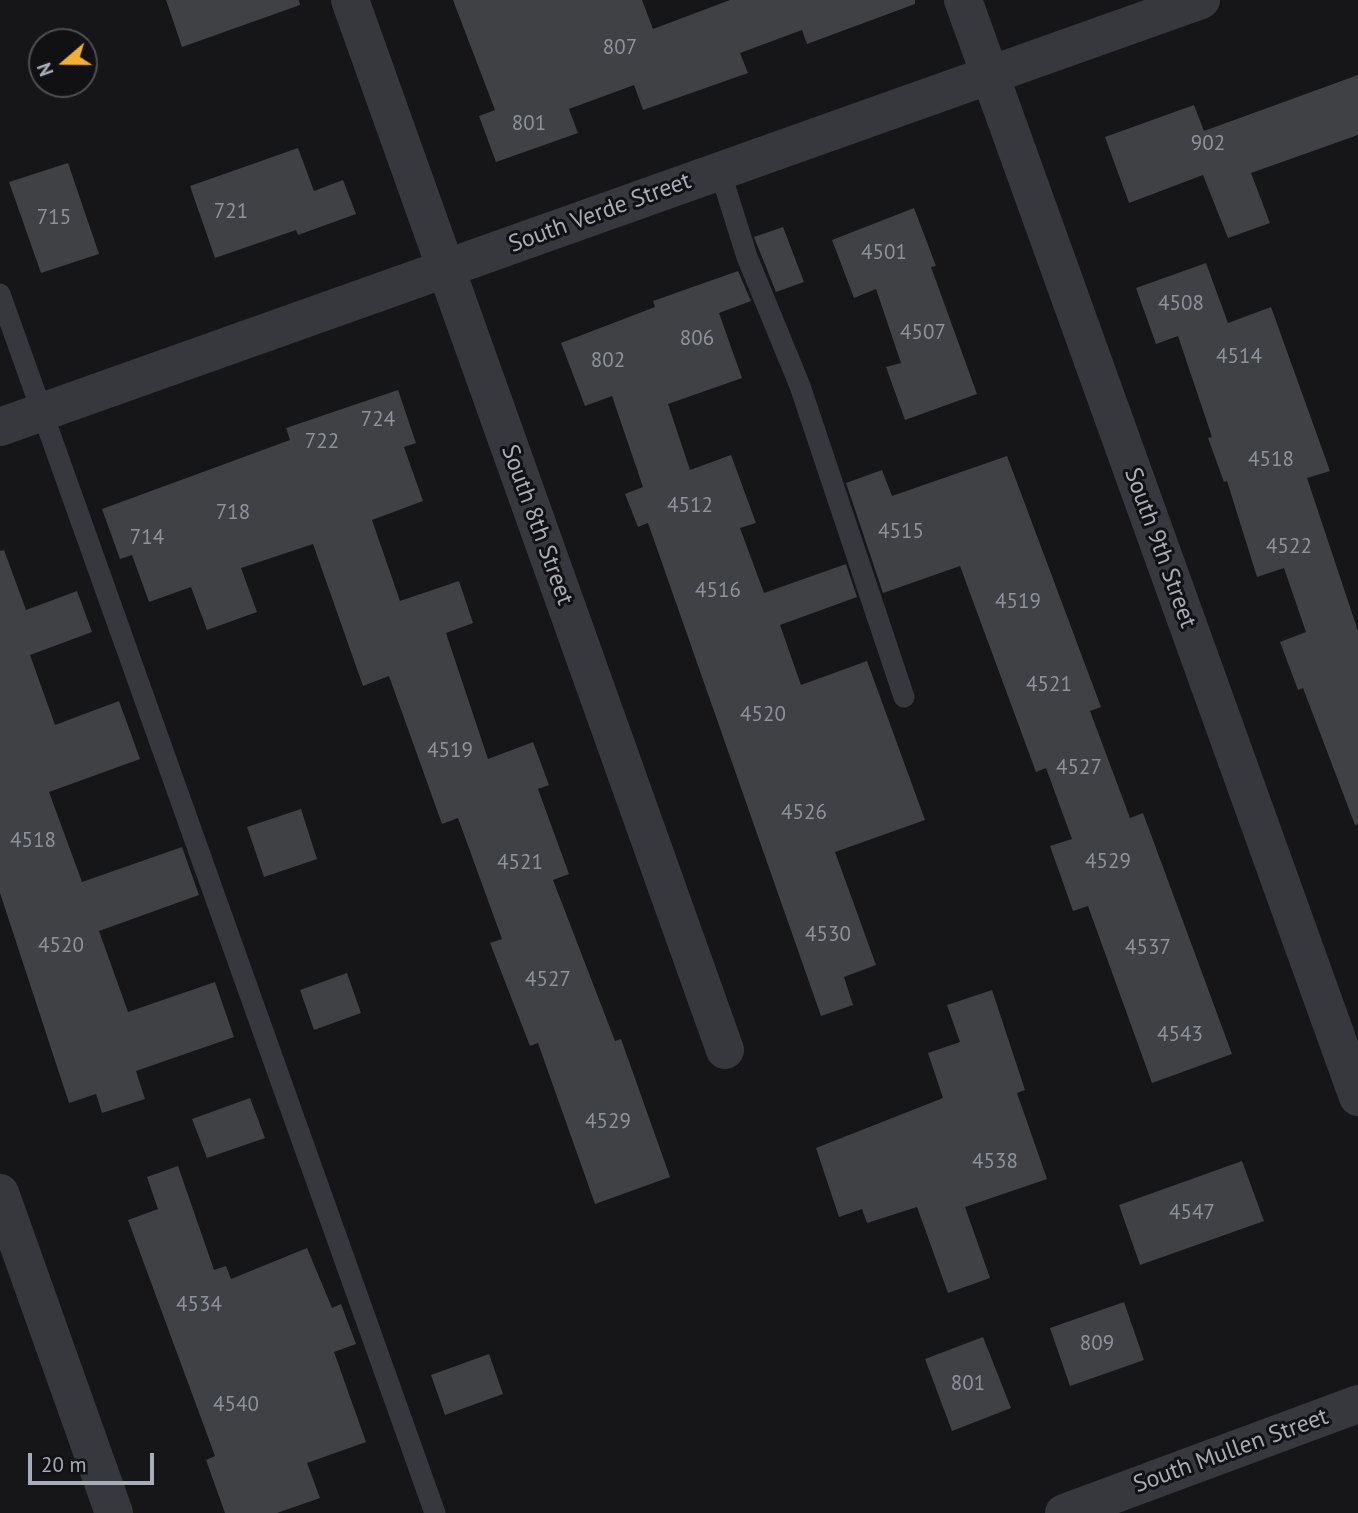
<!DOCTYPE html>
<html>
<head>
<meta charset="utf-8">
<style>
	body { margin:0 }
	#map { position:relative; width:1358px; height:1513px; overflow:hidden; background:#161618; font-family:"PT Sans",sans-serif }
	canvas { display:block }
	.north { position:absolute; left:28px; top:28px; width:70px; height:70px; box-sizing:border-box; background:#111113; border:2px solid #4d4f55; border-radius:50%; rotate:250deg; font-size:19px; font-weight:700; line-height:28px; text-align:center; color:#a8adb8 }
	.north::after { content:''; display:block; margin:auto; width:24px; height:32px; background:#f2b134; clip-path:polygon(50% 0,100% 100%,50% 72%,0 100%) }
	.scale { position:absolute; left:28px; top:1453px; width:126px; height:32px; box-sizing:border-box; border:4px solid #a8adb8; border-top:0; padding-left:9px; font-size:21px; line-height:24px; white-space:nowrap; color:#a8adb8; -webkit-text-stroke:5px #111113; paint-order:stroke }
</style>
</head>
<body>
<div id="map">
<canvas width="1358" height="1513"></canvas>
<div class="north">N</div>
<div class="scale">20 m</div>
</div>
<script>
const g = document.querySelector('canvas').getContext('2d');
g.lineJoin = 'round';
function fillPath(path, color) { g.fillStyle = color; g.fill(path, 'evenodd'); }
const shape = rows => new Path2D(rows.map(r => 'M' + r).join(''));
function trace(path, color, width, dash) { g.strokeStyle = color; g.lineWidth = width; g.lineCap = dash ? 'butt' : 'round'; g.setLineDash(dash || []); g.stroke(path); }
function write(font, color, halo, rows, align = 'center') {
  g.font = font + ' "PT Sans",sans-serif'; g.lineWidth = 6; g.setLineDash([]); g.textBaseline = 'middle'; g.strokeStyle = halo; g.fillStyle = color; for (const [text, x, y, turn = 0] of rows) {
    g.save(); g.translate(x, y); g.rotate((+turn || 0) * Math.PI / 180); g.textAlign = isNaN(turn) ? turn : align; if (halo) g.strokeText(text, 0, 0); g.fillText(text, 0, 0); g.restore();
  }
}
fillPath(shape([
	[166,0,299,0,300,5,182,47],
	[453,0,642,0,653,29,730,0,915,0,915,4,807,44,802,30,740,53,748,73,643,110,634,85,569,109,578,133,496,162,479,116,495,110],
	[1358,75,1358,135,1251,173,1270,223,1228,238,1203,175,1129,203,1105,137,1194,105,1204,131],
	[298,148,314,191,343,180,356,214,298,235,296,230,215,258,190,186],
	[68,163,99,254,41,273,9,182],
	[914,208,936,266,931,267,977,394,905,420,886,367,901,363,876,289,854,298,832,240],
	[783,227,804,282,776,292,754,237],
	[1206,263,1228,323,1271,307,1330,471,1307,478,1358,631,1358,824,1355,825,1303,688,1298,690,1280,642,1306,632,1284,568,1257,577,1227,481,1224,482,1208,438,1212,437,1178,336,1156,344,1136,288],
	[738,271,751,301,719,313,742,378,668,404,690,470,731,455,756,523,740,528,764,593,846,564,857,597,780,625,801,685,867,661,925,820,835,852,876,965,844,977,853,1005,821,1016,648,523,638,527,625,494,643,487,612,396,585,406,561,343,655,307,653,301],
	[398,390,416,443,404,447,423,501,372,520,400,601,459,581,473,623,446,633,488,759,533,742,549,785,538,789,569,874,553,880,615,1041,621,1039,670,1177,595,1204,538,1043,530,1046,490,943,502,939,458,818,442,824,389,676,363,686,313,544,241,568,257,612,207,630,191,587,149,602,132,555,120,559,102,509,290,440,286,428],
	[1007,456,1101,707,1090,711,1130,818,1143,813,1232,1054,1152,1083,1088,906,1073,911,1050,846,1072,839,1046,768,1036,772,960,566,883,593,846,483,882,470,892,496],
	[4,550,26,610,77,591,92,632,30,655,55,725,119,701,140,759,49,792,82,882,182,847,199,895,99,931,128,1012,215,982,234,1037,136,1071,145,1099,102,1113,96,1094,69,1103,0,893,0,551],
	[301,809,317,859,264,877,247,827],
	[347,973,361,1013,314,1030,300,990],
	[992,990,1025,1090,1017,1093,1047,1179,965,1207,990,1278,948,1293,917,1207,867,1223,862,1209,839,1217,816,1148,943,1098,928,1053,960,1042,947,1005],
	[250,1098,265,1138,207,1158,192,1119],
	[1242,1161,1264,1221,1140,1265,1119,1205],
	[178,1166,214,1270,226,1266,231,1279,307,1248,332,1308,341,1304,356,1344,334,1352,366,1442,307,1463,320,1498,277,1513,225,1513,206,1460,215,1456,128,1220,158,1209,147,1177],
	[1124,1302,1144,1360,1070,1386,1050,1328],
	[983,1337,1011,1408,952,1431,925,1359],
	[489,1354,503,1394,445,1415,431,1375]
]), '#404145');
trace(shape([
	[720,171,747,257,800,386,904,697],
	[0,294,435,1513]
]), '#37383d', 21);
trace(shape([
	[350,0,725,1050],
	[963,0,1358,1097],
	[0,427,1201,0],
	[0,1193,114,1513],
	[1064,1513,1358,1404]
]), '#37383d', 38);
write('21px', '#8e929b', null, [
	["807",620,48],
	["801",529,124],
	["902",1208,144],
	["721",231,212],
	["715",54,218],
	["4501",884,253],
	["4508",1181,304],
	["4507",923,333],
	["806",697,339],
	["4514",1239,357],
	["802",608,361],
	["724",378,420],
	["722",322,442],
	["4518",1271,460],
	["4512",690,506],
	["718",233,513],
	["4515",901,532],
	["714",147,538],
	["4522",1289,547],
	["4516",718,591],
	["4519",1018,602],
	["4521",1049,685],
	["4520",763,715],
	["4519",450,751],
	["4527",1079,768],
	["4526",804,813],
	["4518",33,841],
	["4529",1108,862],
	["4521",520,863],
	["4530",828,935],
	["4520",61,946],
	["4537",1148,948],
	["4527",548,980],
	["4543",1180,1035],
	["4529",608,1122],
	["4538",995,1162],
	["4547",1192,1213],
	["4534",199,1305],
	["809",1097,1344],
	["801",968,1384],
	["4540",236,1405]
]);
write('24px', '#a8adb8', '#111113', [
	["South Verde Street",600,213,-20],
	["South 8th Street",537,525,70],
	["South 9th Street",1160,548,70],
	["South Mullen Street",1231,1451,-20]
]);
</script>
</body>
</html>
